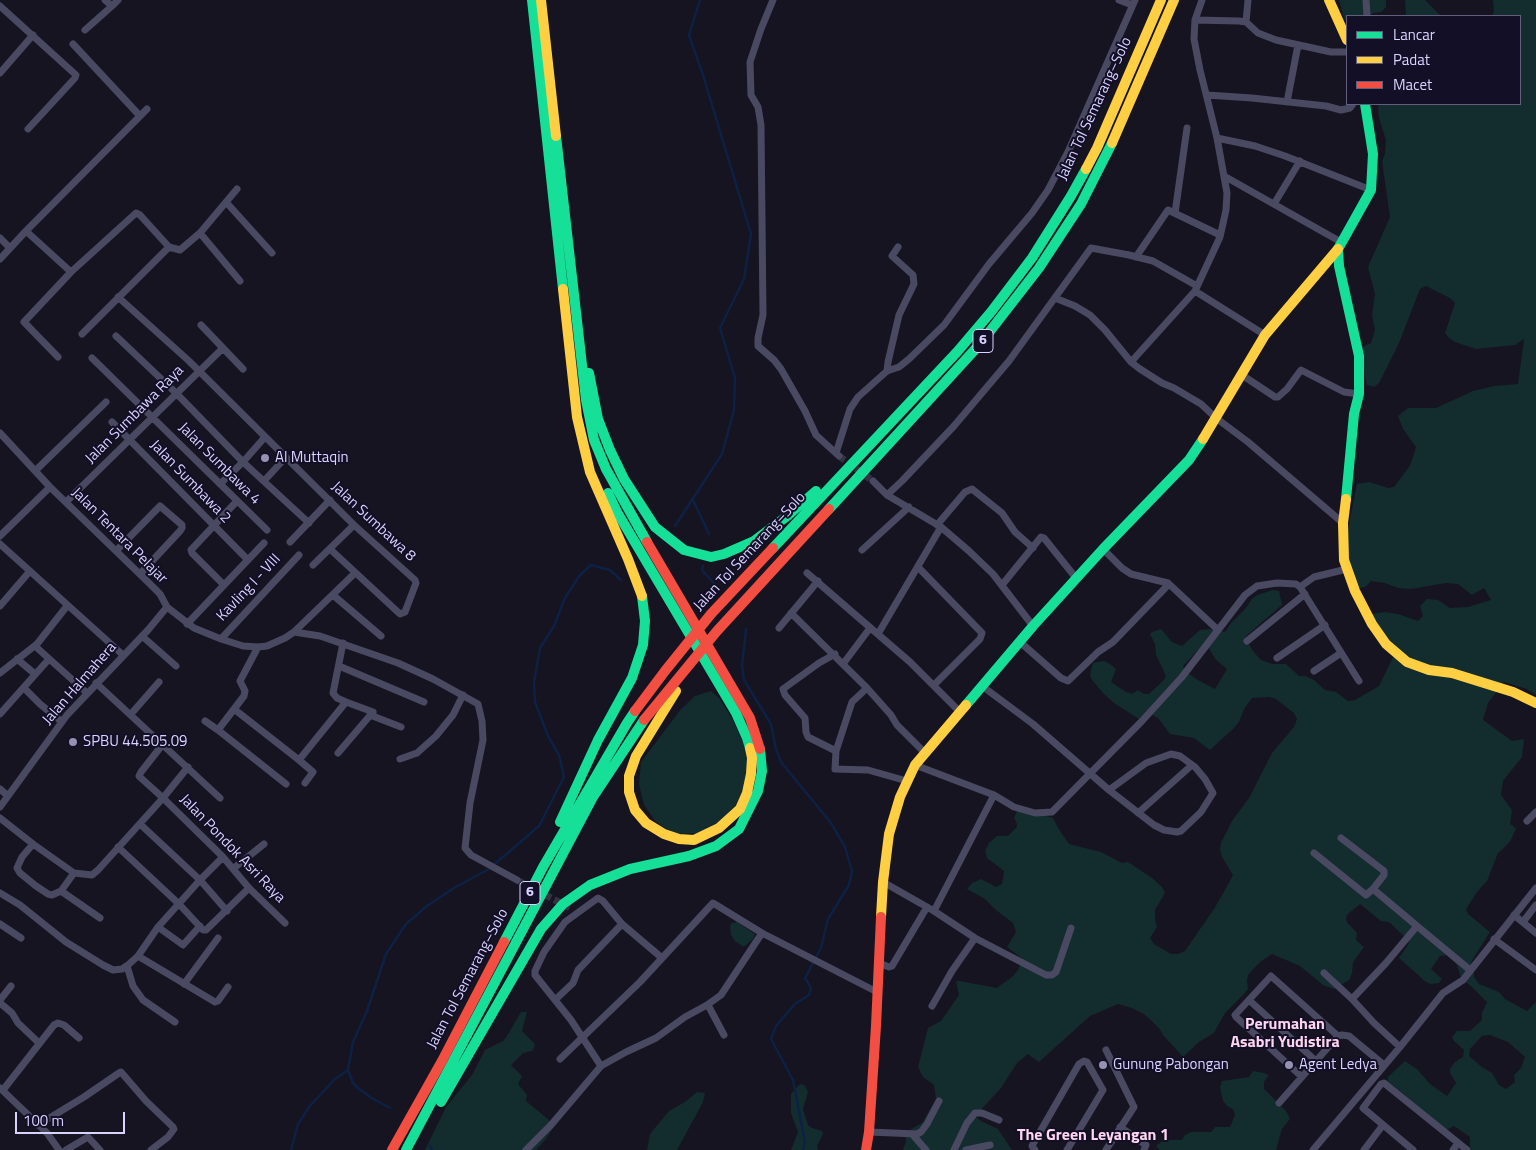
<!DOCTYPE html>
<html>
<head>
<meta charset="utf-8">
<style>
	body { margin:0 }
	#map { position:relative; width:1536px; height:1150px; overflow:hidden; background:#161421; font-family:"Titillium Web",sans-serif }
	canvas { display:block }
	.legend { position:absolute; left:1346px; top:15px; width:175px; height:90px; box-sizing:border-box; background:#130f26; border:1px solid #625e7d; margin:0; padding:6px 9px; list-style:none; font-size:15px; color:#d9d4ff }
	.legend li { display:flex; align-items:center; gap:10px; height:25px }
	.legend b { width:25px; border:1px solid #625e7d }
	.scale { position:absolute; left:15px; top:1112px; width:110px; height:22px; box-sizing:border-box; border:2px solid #d9d4ff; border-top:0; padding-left:6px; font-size:15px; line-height:18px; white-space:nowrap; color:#d9d4ff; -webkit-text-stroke:4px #130f26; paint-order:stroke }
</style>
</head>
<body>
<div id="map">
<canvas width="1536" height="1150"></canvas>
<ul class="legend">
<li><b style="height:6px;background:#16e098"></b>Lancar</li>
<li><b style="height:6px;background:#ffcf43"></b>Padat</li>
<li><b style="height:6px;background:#f24e42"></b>Macet</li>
</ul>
<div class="scale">100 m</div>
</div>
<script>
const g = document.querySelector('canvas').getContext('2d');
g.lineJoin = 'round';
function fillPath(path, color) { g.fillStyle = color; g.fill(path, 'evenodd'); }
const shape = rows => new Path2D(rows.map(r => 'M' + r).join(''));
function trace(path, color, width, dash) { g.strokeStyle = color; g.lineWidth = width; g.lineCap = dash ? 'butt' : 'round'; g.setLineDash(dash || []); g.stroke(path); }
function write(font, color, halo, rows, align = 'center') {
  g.font = font + ' "Titillium Web",sans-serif'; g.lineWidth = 4; g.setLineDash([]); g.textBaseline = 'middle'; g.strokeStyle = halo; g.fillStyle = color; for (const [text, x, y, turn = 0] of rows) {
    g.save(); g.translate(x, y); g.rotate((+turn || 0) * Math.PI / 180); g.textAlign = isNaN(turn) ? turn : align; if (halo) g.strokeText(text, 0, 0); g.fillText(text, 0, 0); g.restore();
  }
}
fillPath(shape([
	[1339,0,1386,0,1386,7,1381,12,1374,13,1368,16,1347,16,1347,21,1344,18],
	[1405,0,1425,0,1441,16,1406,16],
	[1493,0,1536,0,1536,695,1527,689,1504,682,1488,703,1483,720,1512,741,1524,739,1522,757,1503,781,1501,795,1512,810,1510,824,1516,828,1511,840,1503,849,1498,853,1487,881,1477,892,1466,909,1468,914,1490,932,1471,962,1474,970,1474,977,1479,984,1499,992,1505,999,1527,1011,1536,1002,1536,1150,1472,1150,1470,1148,1470,1137,1454,1126,1446,1130,1388,1081,1388,1077,1405,1061,1417,1069,1430,1084,1447,1096,1456,1083,1450,1073,1450,1069,1455,1062,1463,1057,1464,1050,1454,1041,1452,1037,1457,1031,1470,1031,1482,1020,1482,1013,1487,1002,1472,987,1461,978,1457,965,1447,955,1440,956,1431,969,1442,979,1439,983,1431,984,1426,982,1399,958,1409,943,1408,940,1389,922,1381,921,1360,904,1347,915,1346,919,1347,922,1357,933,1356,940,1364,947,1353,962,1352,973,1349,980,1334,989,1323,985,1300,966,1272,954,1260,962,1248,975,1247,981,1248,989,1244,994,1225,1013,1214,1033,1199,1042,1183,1057,1163,1035,1159,1028,1144,1014,1132,1008,1118,1004,1090,1016,1039,1062,1028,1054,1017,1063,1001,1088,978,1113,976,1117,981,1121,998,1129,1012,1150,903,1150,906,1141,905,1135,908,1131,922,1123,936,1099,934,1085,923,1077,918,1067,928,1028,941,1021,959,995,956,981,960,981,997,988,1012,977,1018,970,1023,959,1007,947,1016,932,1013,923,996,910,985,899,967,889,972,883,981,879,996,887,1002,884,1004,871,987,858,985,851,989,843,997,836,1008,836,1017,827,1017,824,1014,818,1017,811,1040,814,1053,818,1058,828,1069,844,1101,852,1122,863,1128,862,1152,878,1162,887,1165,893,1155,910,1155,920,1157,927,1150,938,1154,944,1171,954,1178,954,1185,951,1214,909,1230,881,1233,875,1222,857,1220,850,1221,843,1232,821,1249,798,1272,753,1294,727,1297,719,1294,713,1276,699,1269,697,1252,698,1244,709,1239,722,1234,728,1210,750,1194,738,1170,734,1158,718,1152,715,1145,715,1139,719,1114,703,1103,693,1092,680,1090,675,1093,663,1104,661,1110,664,1116,669,1111,682,1126,692,1132,694,1138,690,1144,694,1149,694,1163,681,1166,676,1156,655,1155,644,1150,634,1152,632,1161,629,1172,642,1182,646,1200,630,1210,629,1225,632,1231,623,1245,609,1252,599,1257,595,1273,590,1279,591,1282,605,1245,637,1253,651,1261,660,1272,664,1286,664,1299,676,1305,676,1314,680,1325,690,1336,692,1348,701,1355,700,1379,686,1397,649,1381,631,1372,614,1385,612,1398,614,1418,621,1423,616,1420,606,1427,599,1438,600,1450,608,1468,607,1491,600,1484,588,1472,595,1458,584,1446,583,1411,589,1398,588,1385,583,1371,581,1365,587,1358,588,1350,565,1347,548,1348,529,1357,484,1369,482,1388,488,1394,487,1409,467,1412,460,1416,447,1403,429,1398,416,1408,408,1436,408,1473,391,1494,386,1518,384,1524,339,1515,345,1476,349,1455,342,1449,338,1445,333,1455,303,1450,298,1426,286,1420,289,1399,343,1379,383,1374,387,1367,385,1365,378,1362,347,1371,343,1375,330,1372,315,1375,294,1368,267,1390,217,1382,161,1385,154,1386,140,1379,118,1378,104,1520,104,1520,16,1492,16,1494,11],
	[1202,646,1208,647,1216,660,1227,669,1215,689,1196,679,1185,671,1183,666],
	[1490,1035,1508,1042,1525,1057,1521,1068,1514,1075,1515,1082,1506,1089,1499,1085,1492,1073,1482,1067,1469,1056,1470,1049,1482,1036],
	[711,691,719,698,733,720,746,750,748,777,735,808,705,833,674,834,656,822,644,805,639,784,641,762,681,709,695,696],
	[737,922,755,934,753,939,745,946,742,946,735,941,731,935,730,925,732,923],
	[521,1012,527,1012,522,1031,535,1044,534,1048,532,1051,523,1053,511,1065,522,1076,518,1084,527,1095,526,1101,555,1125,546,1139,536,1150,425,1150,446,1107,472,1075,485,1050,503,1041,507,1036],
	[1253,1071,1264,1073,1269,1075,1264,1082,1264,1089,1286,1111,1290,1119,1282,1129,1276,1150,1160,1150,1156,1146,1161,1142,1168,1140,1182,1140,1185,1135,1191,1132,1211,1132,1215,1127,1230,1127,1235,1115,1233,1109,1227,1106,1223,1101,1220,1087,1222,1081,1249,1077],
	[802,1084,805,1086,808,1092,803,1109,808,1125,812,1128,822,1131,823,1134,817,1146,818,1150,791,1150,798,1132,791,1113,791,1094,799,1085],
	[697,1092,705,1093,703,1102,677,1150,647,1150,650,1134,669,1111,685,1102]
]), '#132c2d');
trace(shape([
	[693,500,709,534],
	[675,526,722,454,734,410,735,378,720,328,744,279,751,234,703,75,689,35,700,0],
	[703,566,702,570,718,588],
	[746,629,742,666,744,680,771,724,776,749,781,762,831,823,845,847,852,871,849,885,828,919,821,948,805,978,811,988,809,995,795,1004,776,1026,771,1039,793,1080,805,1142,803,1150],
	[390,1108,370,1097,358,1088,353,1083,348,1070,353,1042,367,1011,386,954,406,924,427,906,454,888,489,869,539,826,564,777,559,755,548,736,535,702,534,682,540,648,554,626,565,598,580,575,591,565,610,570,621,580],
	[430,1146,432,1150],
	[291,1150,298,1124,309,1107,335,1079,348,1070]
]), '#0d2144', 2.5);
trace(shape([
	[839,456,873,481],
	[517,880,572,909]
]), '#333142', 7, [7, 3.5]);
trace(shape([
	[773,0,761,29,750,62,751,95,758,107,761,125,763,315,758,338,758,346,774,360,781,369,805,411,816,435,839,456],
	[1119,0,1132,5],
	[1366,0,1367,16],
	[0,6,76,75,75,78,28,129],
	[112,6,118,0],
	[1195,20,1239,21,1246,22,1258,33,1276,40,1331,52,1347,52],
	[1246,22,1248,0],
	[85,30,112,6,105,0],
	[73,44,140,116],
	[0,73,33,35],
	[1207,95,1252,98,1326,106,1341,110,1350,108,1353,104],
	[1287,102,1298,45],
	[1217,138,1255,146,1285,156,1371,190],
	[1224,176,1341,242],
	[226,202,272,253],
	[1274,204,1300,161],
	[1175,213,1187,128],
	[26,231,147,109],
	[200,233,240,281],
	[0,238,10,248],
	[1136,257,1168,210,1220,235],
	[0,259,26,231,71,272,136,213,140,215,169,247,180,250,200,233,237,189],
	[1195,291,1265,335],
	[118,297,189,361,354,525,415,580,416,583,405,612,400,614,330,549],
	[1055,298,1075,306,1090,315,1105,330,1131,362,1140,369,1162,383,1174,388,1201,404,1216,418,1248,442,1343,523],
	[201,325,243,369],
	[82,334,169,247],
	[116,336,176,393,243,462,309,523],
	[58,357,24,322,71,272],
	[92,358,267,530],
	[1131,362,1195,291,1220,237,1226,210,1227,193,1217,138,1200,70,1194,39,1195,20,1202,0],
	[887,371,888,362,899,315,914,284,913,275,892,256,898,247],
	[1242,375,1275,397,1278,397,1287,389,1301,370,1344,392,1359,394],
	[112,422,248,560],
	[0,433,50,487,150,584,160,594,167,607,194,628,221,639,243,646,258,647,267,646,285,638,294,632,355,573],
	[836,453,850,409,858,397,887,371,899,367,909,359,944,325,989,264,1032,213,1048,190,1068,152,1135,0],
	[35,471,106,402],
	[264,481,286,457],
	[873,481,887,495,941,527,969,551,993,574,1033,626],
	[220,484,243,462,265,437],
	[887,495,902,481,954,426,1009,361,1091,248,1129,255,1153,261,1197,286],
	[66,502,223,348],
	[937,525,965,492,972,489,1002,513,1015,532,1033,548],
	[0,536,50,487],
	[290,542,330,500],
	[0,544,123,655],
	[1103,549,1122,568,1131,574,1168,583,1218,630],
	[862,550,909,507],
	[116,551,160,506,182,525,182,528,180,531,140,574],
	[313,565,354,525],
	[918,567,982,633,980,639,934,685],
	[1347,569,1314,577,1300,587,1359,681],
	[807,573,910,662,960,712],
	[224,585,192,553,191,550,237,501],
	[1002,585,1041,537,1044,538,1076,578],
	[333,595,381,636],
	[0,606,30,571],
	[791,613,867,688,891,715,897,725,925,753],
	[187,624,264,543],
	[779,628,818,581],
	[294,632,320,636,398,663,433,679,478,704,482,721,483,740,470,803,465,848,471,855,517,880],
	[878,634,941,527],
	[142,636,176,666],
	[221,639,299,555],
	[1247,641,1305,594],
	[1020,642,1061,678,1068,681,1098,652,1113,642,1169,584],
	[35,646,87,693],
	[258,647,240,681,245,691,244,696,218,730,286,784],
	[835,654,819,663,783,689,785,695,805,718,806,732,808,737,836,751],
	[1277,658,1325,625],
	[17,659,35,674],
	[843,664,870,628],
	[339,666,424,702],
	[1314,671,1341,653],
	[0,673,37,644,67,606],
	[96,683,220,798],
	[982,686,1033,724,1109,790,1146,763,1171,754,1180,756,1195,767,1205,779,1213,793,1201,812,1181,831,1177,832,1164,830,1154,825,1109,790],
	[24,688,40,704,62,722],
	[867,688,852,702,836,751,835,769,868,770,907,781],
	[234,709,299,760,346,702,337,698,333,693,343,643],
	[0,714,49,659],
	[131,714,159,682],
	[370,715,401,727],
	[205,721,218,730],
	[163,744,141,772,139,776,141,778,163,798,188,767],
	[338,753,373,712,346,702],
	[400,759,417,753,436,736,453,715,463,695],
	[299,760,313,772,305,783],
	[915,765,994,795,934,911],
	[0,789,8,796],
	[994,795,1014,807,1035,813,1052,812,1142,721,1182,677,1245,595,1257,586,1277,583,1296,584,1300,587],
	[0,807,67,715,148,630,167,607],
	[1138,813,1192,765],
	[0,818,33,844,74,873,92,875,98,870,163,798,223,857,249,888,285,923],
	[1527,821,1536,812],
	[140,824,200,880,227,911],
	[1341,838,1384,871,1384,875,1373,889,1417,926],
	[33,844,22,857,17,868,20,873,36,886,48,894,52,895,61,891,74,873],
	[118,847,179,904,203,930,206,930,249,888],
	[1314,853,1366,895,1373,889],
	[234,868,264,844],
	[883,882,934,911,975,938,1046,975,1052,975,1056,972,1071,928],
	[61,891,100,918],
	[0,893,20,905,66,942,103,965,113,970,122,969,128,965,138,956,158,927],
	[1514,915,1536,933],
	[1523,922,1536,905],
	[0,924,21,938],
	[200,926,183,945,158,927,200,880,223,857],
	[1494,939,1536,970],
	[138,956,215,1002,218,1001,228,987],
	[879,963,889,967,892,966,927,907],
	[127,966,133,986,143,1000,175,1022],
	[1324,973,1352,999],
	[184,984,218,938],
	[0,1000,11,986],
	[555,1000,573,983,578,970,622,924],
	[1249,1000,1317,1062],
	[0,1003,12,1013,18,1023,39,1043],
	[708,1005,724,1035],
	[932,1006,952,971,975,938],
	[1400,1047,1374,1023,1352,999,1386,963,1417,926,1470,970],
	[1106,1050,1134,1107,1106,1150],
	[560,1059,640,982,713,903,762,933,877,992],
	[601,1066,571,1020,535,975,535,971,544,952,565,922,598,898,603,901,622,924,662,958],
	[1302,1077,1236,1017,1235,1015,1271,976,1338,1036],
	[0,1088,47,1133,59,1150],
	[3,1090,54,1025,58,1023,64,1025,79,1038],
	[1279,1103,1338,1036,1342,1035,1349,1036,1384,1065],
	[38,1125,84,1097,119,1073,121,1072,146,1101,173,1127,174,1129,168,1137,151,1150],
	[1120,1127,1146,1145,1144,1150],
	[869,1132,917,1134,921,1132,927,1124,939,1101],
	[913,1135,926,1150],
	[66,1150,88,1137,100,1150],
	[526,1150,551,1125,601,1066,626,1052,656,1038,685,1017,707,1005,721,995,762,933],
	[954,1150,967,1123,975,1113,982,1113,999,1120],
	[966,1150,990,1145],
	[1035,1150,1032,1146,1033,1144,1079,1064,1084,1061,1087,1062,1103,1090,1067,1150],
	[1313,1150,1400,1047,1443,993,1463,980,1536,888],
	[1364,1150,1383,1125],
	[1413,1150,1363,1108,1381,1084,1384,1083,1467,1150],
	[1453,1150,1458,1143]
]), '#4a4962', 7);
trace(shape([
	[532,0,563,289],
	[556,136,586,400,594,440,606,469,647,542],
	[589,373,598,419,610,450,624,479,655,527,684,550,711,557,724,554,754,541,786,517,816,491],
	[608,493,617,512,736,713,747,738,750,748],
	[1346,499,1354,414,1359,394,1359,356,1339,266,1338,249,1371,190,1373,154,1365,104],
	[829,509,980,344,1039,268,1081,204,1112,143],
	[773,548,957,352,991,312,1032,258,1071,196,1086,169],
	[966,705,1033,626,1103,549,1189,460,1203,439],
	[560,822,598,740,632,678,643,645,645,621,642,596],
	[504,942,543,867,627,723,635,711],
	[441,1102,541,929,563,904,590,885,630,869,689,856,716,846,739,829,758,791,762,771,760,749],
	[406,1150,593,797,644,720]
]), '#16e098', 10);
trace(shape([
	[541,0,556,136],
	[1329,0,1347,40],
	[1112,143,1174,0],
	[1086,169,1097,148,1161,0],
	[563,289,577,417,590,472,628,559,642,596],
	[1203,439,1265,335,1338,249],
	[1346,499,1343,523,1344,560,1355,591,1372,624,1386,644,1407,662,1429,670,1452,673,1513,692,1536,703],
	[676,691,636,756,629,776,629,792,635,810,646,823,664,834,679,839,694,840,719,828,740,809,747,793,751,774,752,758,750,748],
	[881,917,883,882,889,834,900,797,915,765,966,705]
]), '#ffcf43', 10);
trace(shape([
	[647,542,750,718,760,749],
	[635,711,665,671,711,614,773,548],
	[644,720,717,631,829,509],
	[392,1150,442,1061,504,942],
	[866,1150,869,1132,876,1026,881,917]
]), '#f24e42', 10);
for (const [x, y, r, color] of [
	[265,458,5,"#9591b1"],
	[73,742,5,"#9591b1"],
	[1103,1065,5,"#9591b1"],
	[1289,1065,5,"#9591b1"]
]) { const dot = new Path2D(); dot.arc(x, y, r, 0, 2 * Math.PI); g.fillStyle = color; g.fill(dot); trace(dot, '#130f26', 2); }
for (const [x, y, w] of [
	[983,341,20],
	[530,893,20]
]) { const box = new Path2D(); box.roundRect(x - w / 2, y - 11.5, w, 23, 4); g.fillStyle = '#130f26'; g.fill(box); trace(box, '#d9d4ff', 1); }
write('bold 14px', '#d9d4ff', null, [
	["6",983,341],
	["6",530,893]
]);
write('15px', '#d9d4ff', '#130f26', [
	["Jalan Tol Semarang–Solo",1095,109,-65],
	["Jalan Sumbawa Raya",135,415,-45],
	["Jalan Sumbawa 4",219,464,45],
	["Jalan Sumbawa 2",190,482,46],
	["Jalan Sumbawa 8",373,522,43],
	["Jalan Tentara Pelajar",119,536,45],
	["Jalan Tol Semarang–Solo",750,552,-47],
	["Kavling I - VIII",249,588,-47],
	["Jalan Halmahera",80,684,-49],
	["Jalan Pondok Asri Raya",232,849,46],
	["Jalan Tol Semarang–Solo",468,979,-62]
]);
write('15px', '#d9d4ff', '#130f26', [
	["Al Muttaqin",275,458],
	["SPBU 44.505.09",83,742],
	["Gunung Pabongan",1113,1065],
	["Agent Ledya",1299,1065]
], 'left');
write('bold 16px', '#ffd6f0', '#130f26', [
	["Perumahan",1285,1025],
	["Asabri Yudistira",1285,1043],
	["The Green Leyangan 1",1093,1136]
]);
</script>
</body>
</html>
